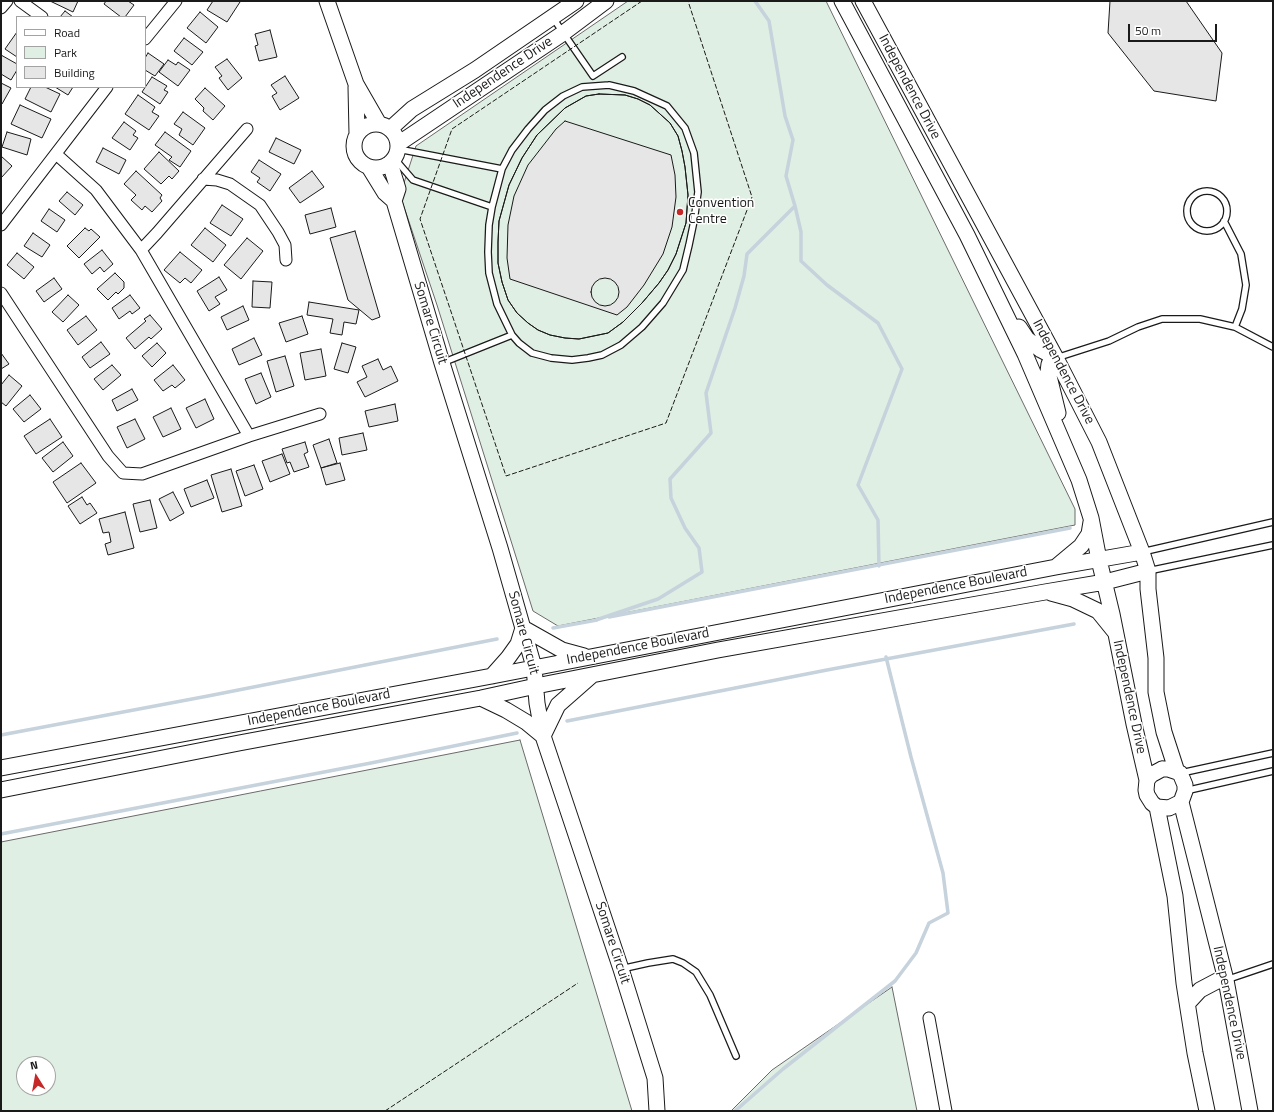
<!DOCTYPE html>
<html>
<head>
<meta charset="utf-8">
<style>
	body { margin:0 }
	#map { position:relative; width:1274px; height:1112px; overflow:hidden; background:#fff; font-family:"Titillium Web",sans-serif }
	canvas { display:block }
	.frame { position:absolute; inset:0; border:2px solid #1a1a1a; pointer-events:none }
	.legend { position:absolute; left:16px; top:16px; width:130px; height:72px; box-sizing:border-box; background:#fff; border:1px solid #a3a3a3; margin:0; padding:5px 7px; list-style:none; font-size:12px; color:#1a1a1a }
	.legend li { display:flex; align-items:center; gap:8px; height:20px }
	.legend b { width:20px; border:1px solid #a3a3a3 }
	.north { position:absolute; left:16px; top:1056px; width:40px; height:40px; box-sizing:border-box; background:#fff; border:1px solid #a3a3a3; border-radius:50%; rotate:349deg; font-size:11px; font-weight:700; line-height:16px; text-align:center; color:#1a1a1a }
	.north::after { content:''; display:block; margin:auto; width:14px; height:18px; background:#c62828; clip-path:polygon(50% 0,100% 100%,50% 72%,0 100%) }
	.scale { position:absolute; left:1128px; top:24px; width:89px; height:18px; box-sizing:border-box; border:2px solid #1a1a1a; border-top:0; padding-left:5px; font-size:12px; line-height:14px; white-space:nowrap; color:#1a1a1a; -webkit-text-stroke:3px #fff; paint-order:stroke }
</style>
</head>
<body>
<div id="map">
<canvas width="1274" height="1112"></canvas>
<div class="frame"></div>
<ul class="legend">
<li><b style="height:5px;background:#fff"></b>Road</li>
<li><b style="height:11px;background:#e0efe3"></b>Park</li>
<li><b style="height:11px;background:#e6e6e6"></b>Building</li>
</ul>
<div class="north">N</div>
<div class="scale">50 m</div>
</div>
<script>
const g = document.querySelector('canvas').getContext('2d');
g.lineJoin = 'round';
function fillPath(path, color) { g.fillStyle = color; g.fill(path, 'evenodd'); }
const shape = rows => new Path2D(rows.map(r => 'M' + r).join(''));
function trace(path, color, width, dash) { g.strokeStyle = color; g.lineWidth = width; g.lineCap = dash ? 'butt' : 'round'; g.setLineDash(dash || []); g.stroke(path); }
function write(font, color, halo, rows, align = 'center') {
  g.font = font + ' "Titillium Web",sans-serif'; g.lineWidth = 3; g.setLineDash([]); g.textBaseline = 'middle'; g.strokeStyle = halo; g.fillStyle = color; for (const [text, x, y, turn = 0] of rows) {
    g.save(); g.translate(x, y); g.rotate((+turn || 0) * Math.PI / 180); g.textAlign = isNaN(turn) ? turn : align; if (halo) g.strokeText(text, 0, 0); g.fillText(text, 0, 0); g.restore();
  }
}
const green = shape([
	[628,1,826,1,1075,509,1075,525,558,626,533,611,437,305,400,195,416,146,628,1],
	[520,740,632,1111,1,1111,1,842,520,740],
	[24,1064,48,1064,48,1088,24,1088,24,1064],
	[892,987,917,1111,731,1111,772,1070,892,987]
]);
fillPath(green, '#e0efe3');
trace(green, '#6a6a6a', 1);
trace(shape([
	[755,1,769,21,785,116,793,140,786,176,795,206,801,232,801,261,827,285,878,323,902,369,858,485,878,520,879,566],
	[609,617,1070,528],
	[596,620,658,599,702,572,699,548,685,528,671,498,670,479,711,433,706,393,735,308,744,276,747,254,795,206],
	[553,628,597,620],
	[567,721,827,670,1074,624],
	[1,735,208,696,497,639],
	[1,834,371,763,517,733],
	[735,1111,783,1069,895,981,916,953,929,923,948,913,943,873,911,757,886,657]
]), '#c6d2dc', 3.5);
const building = shape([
	[50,1,78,1,73,12,50,1],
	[106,1,128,1,134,5,125,17,121,17,104,4,106,1],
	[213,1,238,1,240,2,227,22,207,10,213,1],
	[1110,1,1186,1,1222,53,1216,101,1154,91,1108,33,1110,1],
	[65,11,73,17,60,17,65,11],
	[200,12,218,27,206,43,187,28,200,12],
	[270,30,277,57,259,61,255,46,258,45,255,34,270,30],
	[17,32,17,57,5,49,17,32],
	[184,38,203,52,192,65,174,51,184,38],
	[148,53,164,64,155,76,145,70,145,58,148,53],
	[1,55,17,64,17,70,11,80,1,74,1,55],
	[227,59,242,78,228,90,219,78,222,76,215,67,227,59],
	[168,60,176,65,178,62,190,70,178,86,159,72,168,60],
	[285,76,299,98,280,110,272,96,277,93,271,85,285,76],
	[152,77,167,86,164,90,168,92,160,104,142,92,152,77],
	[1,83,11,88,2,104,1,103,1,83],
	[31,87,45,87,60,94,51,112,25,99,31,87],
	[55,87,73,87,68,95,55,87],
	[205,88,225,106,213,120,203,111,204,108,195,99,205,88],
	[599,94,625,95,638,99,650,105,670,123,678,136,682,151,685,167,688,195,686,223,676,254,668,270,659,283,642,303,623,322,608,333,579,339,565,338,550,335,538,330,528,323,517,313,508,300,502,282,498,263,498,242,499,221,509,185,522,158,537,135,565,108,586,96,599,94],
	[565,121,671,155,675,175,676,197,672,227,663,254,644,285,627,307,617,315,510,279,507,258,508,225,514,196,528,165,556,129,565,121],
	[599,94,625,95,638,99,650,105,670,123,678,136,682,151,685,167,688,195,686,223,676,254,668,270,659,283,642,303,623,322,608,333,579,339,565,338,550,335,538,330,528,323,517,313,508,300,502,282,498,263,498,242,499,221,509,185,522,158,537,135,565,108,586,96,599,94],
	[138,95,155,107,152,112,159,116,149,130,125,114,138,95],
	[20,105,51,119,42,138,11,124,20,105],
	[183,112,205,128,193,145,179,135,182,129,174,124,183,112],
	[124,122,136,131,133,135,138,138,130,150,112,138,124,122],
	[7,132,31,139,27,155,2,147,7,132],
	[165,132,191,151,180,167,169,160,172,157,155,145,165,132],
	[276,138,301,150,294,164,269,152,276,138],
	[103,148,126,160,119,174,96,162,103,148],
	[159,152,179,171,172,179,169,176,161,184,144,169,159,152],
	[1,156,12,166,1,178,1,156],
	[259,160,281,174,270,191,257,182,260,178,251,172,259,160],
	[136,171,162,195,160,198,162,201,152,212,145,206,142,210,131,200,136,195,124,184,136,171],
	[312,171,324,187,300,203,289,188,312,171],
	[67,192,83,205,75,215,59,201,67,192],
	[222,205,243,219,231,236,210,223,222,205],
	[331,208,336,227,310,234,305,215,331,208],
	[49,209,65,220,57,232,41,221,49,209],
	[85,228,89,231,91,229,100,237,79,258,67,246,85,228],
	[205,228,226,245,213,262,191,245,205,228],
	[355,231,380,317,372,320,348,300,330,238,355,231],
	[33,233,50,245,42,257,24,246,33,233],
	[247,238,263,251,241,279,224,265,247,238],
	[102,250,113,264,104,272,100,267,92,274,84,264,102,250],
	[180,252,202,270,191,283,185,278,180,283,164,270,180,252],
	[17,253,34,267,24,279,7,265,17,253],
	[115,273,124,282,124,288,118,294,116,292,108,300,97,289,115,273],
	[219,277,227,290,215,297,220,304,209,311,197,291,219,277],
	[54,278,62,289,44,302,36,291,54,278],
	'591 292a14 14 0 1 1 28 0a14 14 0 1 1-28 0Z',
	[253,281,272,282,270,308,252,307,253,281],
	[68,295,79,305,63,322,52,312,68,295],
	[130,295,140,308,132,314,130,311,119,319,112,308,130,295],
	[309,302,359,310,356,324,344,322,342,335,330,333,333,319,307,315,309,302],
	[243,306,249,320,227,330,221,317,243,306],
	[150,315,162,329,151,339,149,337,135,349,126,338,146,321,144,319,150,315],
	[86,316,97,330,78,345,67,330,86,316],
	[302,316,308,334,286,342,279,323,302,316],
	[254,338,262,355,239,365,232,349,254,338],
	[101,342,110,354,90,368,82,357,101,342],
	[157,343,166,353,152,367,142,356,157,343],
	[342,343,356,347,348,373,334,369,342,343],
	[321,349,326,376,305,380,300,353,321,349],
	[1,353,9,364,1,369,1,353],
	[285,356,294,386,276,392,267,361,285,356],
	[378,359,383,370,391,366,398,381,365,397,357,382,367,377,362,366,378,359],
	[112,365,121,375,103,390,94,379,112,365],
	[173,365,185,380,175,388,172,385,163,391,154,380,173,365],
	[261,373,271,397,256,404,245,379,261,373],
	[9,375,22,386,6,406,1,402,1,385,9,375],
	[132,389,138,400,117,411,112,400,132,389],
	[30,395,41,409,24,422,13,409,30,395],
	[205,399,214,419,196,428,186,408,205,399],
	[395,404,398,421,369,427,365,411,395,404],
	[171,408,181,429,163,437,153,417,171,408],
	[50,419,62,437,36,454,24,436,50,419],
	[135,419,145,439,127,448,117,427,135,419],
	[363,433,367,450,342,455,339,438,363,433],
	[329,439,337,463,321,468,313,445,329,439],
	[63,442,73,456,53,472,42,458,63,442],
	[305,442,308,452,304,454,309,467,294,472,290,462,287,463,282,449,305,442],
	[282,454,290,474,270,482,262,461,282,454],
	[81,463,96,483,67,503,53,482,81,463],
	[340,463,345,480,326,485,321,468,340,463],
	[254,465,263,489,245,496,236,471,254,465],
	[231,469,242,506,222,512,211,475,231,469],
	[207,480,214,498,191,507,184,489,207,480],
	[173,492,184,513,170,521,159,499,173,492],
	[82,497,87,505,90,503,97,513,80,524,68,506,82,497],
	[150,500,157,528,140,532,133,504,150,500],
	[125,512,134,548,108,555,105,544,111,542,109,532,103,533,99,519,125,512]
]);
fillPath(building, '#e6e6e6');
trace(building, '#1a1a1a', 1);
const lane = shape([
	[553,18,593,76,622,57],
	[609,85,634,91,667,106,685,128,694,153,698,192,694,221,689,245,683,270,663,303,642,327,621,345,602,355,588,358,572,360,551,358,532,353,519,343,512,335,497,304,489,273,488,252,489,225,492,207,502,169,512,150,528,129,545,110,563,96,582,87,609,85],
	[398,149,502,169],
	[394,158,413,180,492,207],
	'1187 211a20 20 0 1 1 40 0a20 20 0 1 1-40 0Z',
	[1224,221,1241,254,1246,285,1242,309,1235,327],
	[1056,358,1109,341,1138,327,1162,319,1200,319,1235,327,1273,347],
	[442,363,512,335],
	[1142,552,1273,522],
	[1148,571,1273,545],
	[1181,773,1273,753],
	[1185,791,1273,771],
	[621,969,648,963,673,959,683,963,696,972,710,995,736,1056],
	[1226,980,1273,964]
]);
const street = shape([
	[20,1,42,17],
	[1,8,7,1],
	[145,39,176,1],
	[247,129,157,233,141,250,249,436],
	[56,154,96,190,141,250],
	[203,179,217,180,230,184,260,205,278,232,285,245,286,260],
	[1,225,107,87],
	[1,293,108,456,123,473,142,474,249,436,320,414],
	[929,1018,946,1111]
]);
const secondary = shape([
	[327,1,356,84,379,124],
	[842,1,967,235,1025,354,1079,480,1091,518,1099,560,1112,614,1134,724,1147,780],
	[863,1,1056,358,1099,442,1142,552,1148,571,1148,589,1156,658,1156,692,1164,732,1177,772],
	[356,87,357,134],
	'354 146a22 22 0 1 1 44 0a22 22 0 1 1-44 0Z',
	[390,129,412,109,475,70,576,1],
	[398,144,562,34,606,1],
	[390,163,398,189,394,201],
	[369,167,385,193,394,201,442,363,500,548,534,667,537,703,543,736,621,969,655,1078,657,1111],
	[1019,327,1027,339,1041,350,1056,358],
	[1056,358,1049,364,1048,372,1058,413],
	[1057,566,1081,546,1089,534,1091,522],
	[1051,593,1073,599,1098,611,1115,632],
	[523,628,562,650,584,656],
	[492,676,508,658,518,644,523,628],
	[481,698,506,710,526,722,543,736],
	[543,736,558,705,591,676],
	[1,768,492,676,1056,567,1142,552],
	[1162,769,1168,769,1180,773,1185,785,1185,791,1181,802,1169,808,1157,807,1152,803,1147,795,1146,790,1147,780,1151,775,1162,769],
	[1,790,239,743,481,698,536,686,718,650,1045,592,1105,582,1148,571],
	[1181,802,1226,980,1250,1111],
	[1157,807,1175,896,1184,983,1195,1053,1207,1111],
	[1188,1003,1200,990,1217,981,1226,980]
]);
trace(lane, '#1a1a1a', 8);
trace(street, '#1a1a1a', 13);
trace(secondary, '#1a1a1a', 17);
trace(lane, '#fff', 5.5);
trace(street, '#fff', 11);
trace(secondary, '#fff', 15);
trace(shape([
	[642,1,452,129,420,219,506,476,666,423,752,197,688,1],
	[385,1111,578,983]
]), '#1a1a1a', 1, [5, 2]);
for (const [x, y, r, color] of [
	[680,212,4,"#c62828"]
]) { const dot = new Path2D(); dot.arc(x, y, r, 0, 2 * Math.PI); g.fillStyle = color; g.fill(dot); trace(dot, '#fff', 1.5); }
write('14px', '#1a1a1a', '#fff', [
	["Independence Drive",503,73,-34],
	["Independence Drive",909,87,62],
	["Somare Circuit",430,323,73],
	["Independence Drive",1063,372,62],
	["Independence Boulevard",956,586,-11],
	["Somare Circuit",523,633,75],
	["Independence Boulevard",638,647,-11],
	["Independence Drive",1129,697,78],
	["Independence Boulevard",319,708,-11],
	["Somare Circuit",612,943,72],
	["Independence Drive",1229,1003,78]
]);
write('14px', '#1a1a1a', '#fff', [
	["Convention",688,204],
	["Centre",688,220]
], 'left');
</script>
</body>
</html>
